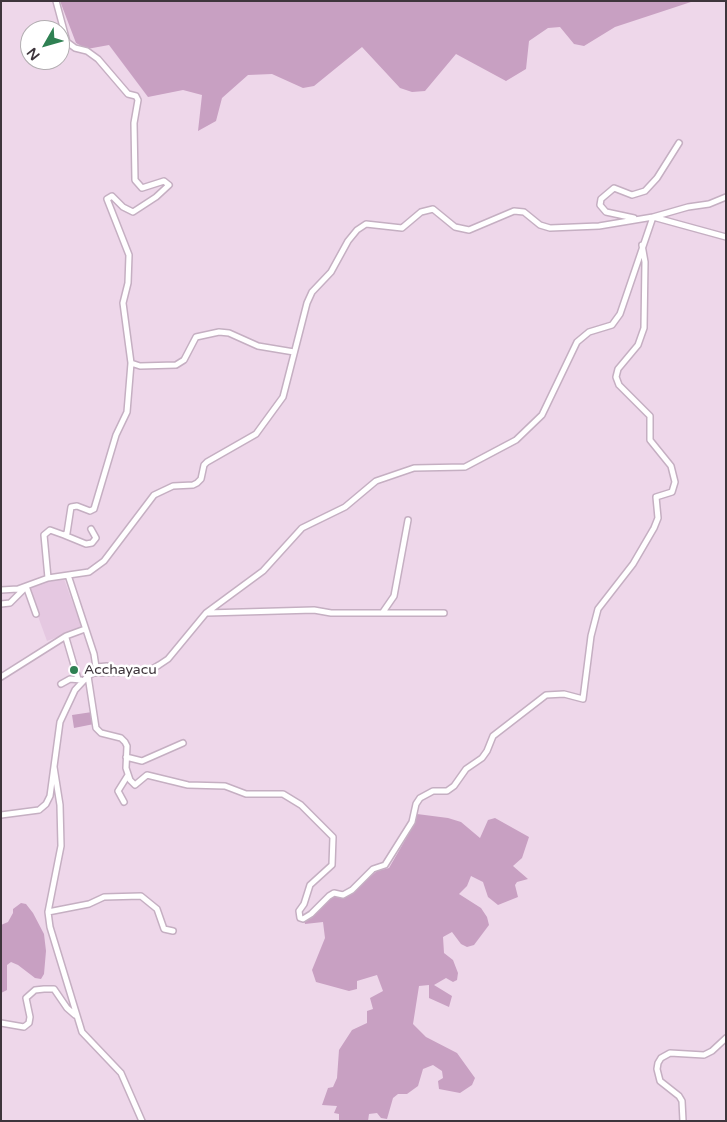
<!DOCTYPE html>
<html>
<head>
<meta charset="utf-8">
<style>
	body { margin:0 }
	#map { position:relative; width:727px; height:1122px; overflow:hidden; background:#eed7ea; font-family:"Varela Round",sans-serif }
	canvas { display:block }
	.frame { position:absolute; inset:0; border:2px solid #3e353c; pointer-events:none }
	.north { position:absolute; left:20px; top:20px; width:50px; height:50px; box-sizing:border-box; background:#fff; border:1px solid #b2aeb1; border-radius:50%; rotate:232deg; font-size:14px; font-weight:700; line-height:20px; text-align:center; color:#3e353c }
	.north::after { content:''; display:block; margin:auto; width:18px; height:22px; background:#2f8153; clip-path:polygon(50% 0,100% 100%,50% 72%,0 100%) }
</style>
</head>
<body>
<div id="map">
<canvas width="727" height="1122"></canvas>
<div class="frame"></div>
<div class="north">N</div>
</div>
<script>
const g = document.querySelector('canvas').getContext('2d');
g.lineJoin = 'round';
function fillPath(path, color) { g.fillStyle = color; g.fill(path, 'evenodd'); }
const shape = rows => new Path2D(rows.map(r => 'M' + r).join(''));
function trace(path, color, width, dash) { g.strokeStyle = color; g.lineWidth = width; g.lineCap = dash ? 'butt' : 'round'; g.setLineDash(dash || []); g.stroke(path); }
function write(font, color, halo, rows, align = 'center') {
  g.font = font + ' "Varela Round",sans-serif'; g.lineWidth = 5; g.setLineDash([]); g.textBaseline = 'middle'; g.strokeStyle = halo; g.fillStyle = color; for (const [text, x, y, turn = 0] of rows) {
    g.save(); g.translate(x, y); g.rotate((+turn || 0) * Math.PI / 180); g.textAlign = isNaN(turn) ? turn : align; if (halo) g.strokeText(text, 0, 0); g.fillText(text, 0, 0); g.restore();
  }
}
fillPath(shape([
	[60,577,64,579,82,628,47,641,28,589]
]), '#e5c8e1');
fillPath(shape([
	[60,1,694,1,615,27,584,46,574,44,560,27,548,28,529,41,526,69,506,81,456,54,425,91,412,92,400,88,362,47,314,86,303,88,272,74,248,75,222,98,216,121,198,131,202,95,183,90,148,97,109,45,87,49,76,43],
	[92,712,94,724,74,728,72,715],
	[417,814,448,818,461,822,480,838,488,820,495,818,529,837,522,858,513,866,528,879,517,882,515,885,518,897,498,905,488,897,483,882,471,876,467,886,459,894,481,908,487,917,489,925,474,945,467,947,461,944,452,932,443,937,444,953,453,960,458,973,457,980,453,982,446,978,434,985,452,996,449,1007,429,998,429,985,419,986,413,1024,426,1037,457,1053,475,1078,472,1085,460,1093,439,1089,438,1081,443,1078,442,1071,433,1065,423,1069,418,1086,407,1094,398,1094,393,1098,387,1119,381,1118,377,1113,369,1114,368,1121,339,1121,339,1114,334,1113,337,1106,322,1105,328,1088,333,1087,337,1078,339,1050,352,1030,367,1023,367,1011,373,1009,370,998,383,991,377,975,357,981,357,989,349,991,316,982,312,970,325,938,323,922,305,924,304,919,333,894,348,895,377,871,389,868,412,828],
	[21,903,26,904,33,913,44,934,46,951,44,974,41,979,35,978,18,965,11,962,7,965,7,990,1,993,1,925,8,922,13,913,13,909]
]), '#c8a0c2');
const minor = shape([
	[634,218,606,212,600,205,601,199,614,188,632,195,645,191,657,178,679,143],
	[131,363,140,366,176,365,184,360,196,337,219,332,229,333,258,346,294,352],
	[64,535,86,544,92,543,96,538,91,529],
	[68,575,94,654,96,667,94,673],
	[48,578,44,535,50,530,64,535,67,533,71,507,77,506,90,511,94,509,116,435,127,412,131,363,123,303,128,283,129,255,107,199,112,196,123,207,133,212,156,197,169,185,164,181,142,188,135,180,134,123,138,100,136,96,128,94,98,59,87,51,75,48,67,42,56,1],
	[26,586,36,614],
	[1,590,18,589,48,578,89,572,104,561,154,495,173,486,193,485,197,483,201,479,204,465,207,462,256,434,283,397,307,303,312,292,331,272,348,241,357,230,366,224,402,228,421,212,433,209,455,227,469,230,514,211,524,212,540,225,550,228,599,226,653,217,726,237],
	[1,604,10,603,26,587],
	[383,612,394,596,408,520],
	[207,613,314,610,331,613,444,613],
	[66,638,78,679],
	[96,667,107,666],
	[88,676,96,728,101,733,121,738,125,742,127,746,126,768,130,780,135,785,147,775,188,785,225,786,246,794,283,794,301,805,333,837,332,865,310,885,304,904,299,911,300,918,303,919,311,914,329,896,334,893,343,895,352,890,373,869,385,865,412,822,416,804,420,798,433,791,447,791,454,786,466,769,482,758,487,751,493,736,546,695,564,694,583,699,591,636,598,609,633,564,654,528,658,518,656,497,672,492,675,482,671,466,650,440,650,416,619,385,616,377,618,369,638,345,644,328,645,262,642,245],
	[1,677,66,636,85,629],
	[61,684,70,679,81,680],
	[126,757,142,761,183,743],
	[54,767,60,805,61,846,48,912,50,927,82,1032,121,1073,142,1121],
	[124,802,118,791,128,775],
	[1,815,39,810,46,804,50,796,60,722,75,690,88,676,94,673,147,672,159,665,168,659,206,613,263,571,302,528,345,507,376,481,414,468,465,467,516,440,542,415,577,342,589,332,612,325,620,314,653,217,688,207,709,204,726,197],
	[48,912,89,904,104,897,141,896,157,909,164,929,173,931],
	[1,1023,24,1027,29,1023,30,1017,26,998,35,990,44,989,54,989,67,1008,75,1015],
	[683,1121,682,1101,679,1096,660,1081,657,1069,658,1063,661,1058,670,1053,704,1055,712,1051,726,1038]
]);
trace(minor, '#c5afc2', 8);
trace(minor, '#fff', 5);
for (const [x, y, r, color] of [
	[74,670,5,"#2f8153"]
]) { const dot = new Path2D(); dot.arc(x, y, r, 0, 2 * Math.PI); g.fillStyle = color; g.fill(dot); trace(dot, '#fff', 2); }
write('14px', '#3e353c', '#fff', [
	["Acchayacu",84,670]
], 'left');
</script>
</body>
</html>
